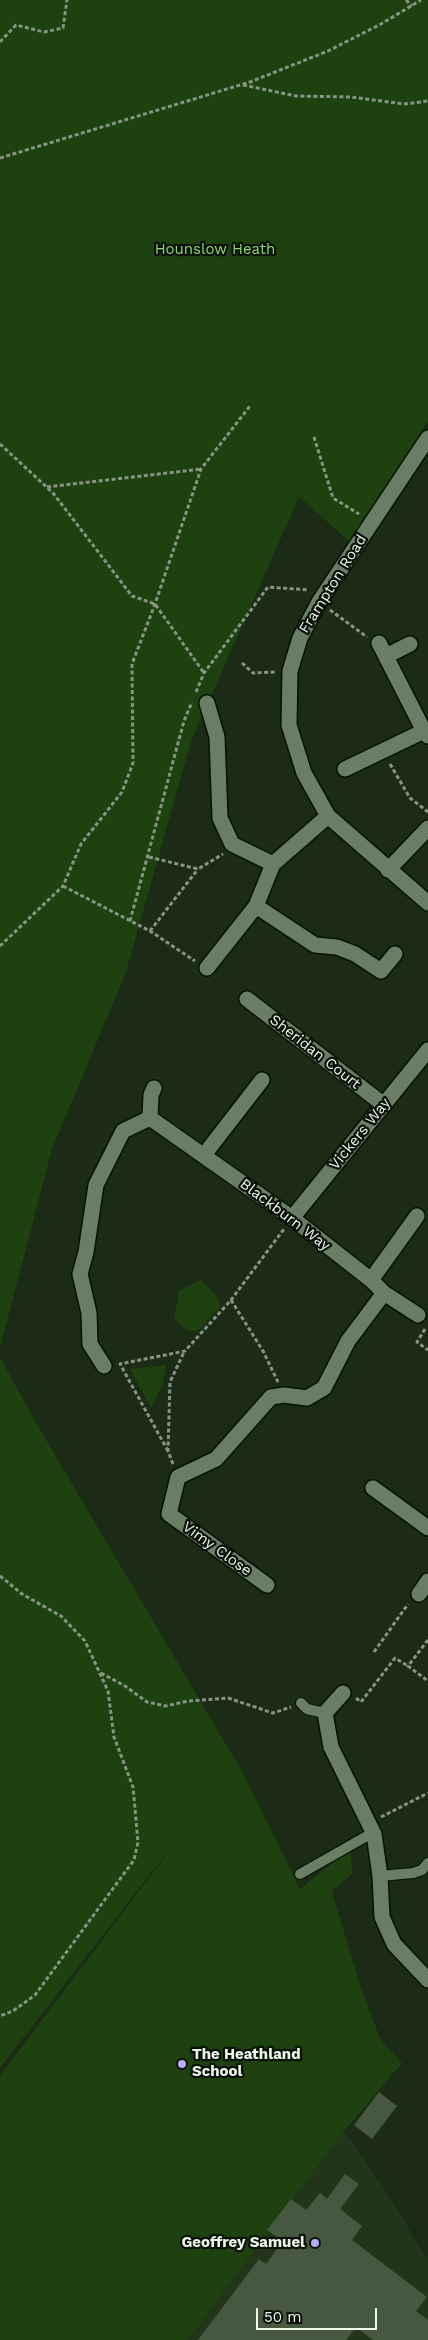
<!DOCTYPE html>
<html>
<head>
<meta charset="utf-8">
<style>
	body { margin:0 }
	#map { position:relative; width:428px; height:2340px; overflow:hidden; background:#1b2b16; font-family:"Work Sans",sans-serif }
	canvas { display:block }
	.scale { position:absolute; left:256px; top:2308px; width:121px; height:22px; box-sizing:border-box; border:2px solid #ecf6e9; border-top:0; padding-left:6px; font-size:15px; line-height:18px; white-space:nowrap; color:#ecf6e9; -webkit-text-stroke:4px #0a1108; paint-order:stroke }
</style>
</head>
<body>
<div id="map">
<canvas width="428" height="2340"></canvas>
<div class="scale">50 m</div>
</div>
<script>
const g = document.querySelector('canvas').getContext('2d');
g.lineJoin = 'round';
function fillPath(path, color) { g.fillStyle = color; g.fill(path, 'evenodd'); }
const shape = rows => new Path2D(rows.map(r => 'M' + r).join(''));
function trace(path, color, width, dash) { g.strokeStyle = color; g.lineWidth = width; g.lineCap = dash ? 'butt' : 'round'; g.setLineDash(dash || []); g.stroke(path); }
function write(font, color, halo, rows, align = 'center') {
  g.font = font + ' "Work Sans",sans-serif'; g.lineWidth = 4.5; g.setLineDash([]); g.textBaseline = 'middle'; g.strokeStyle = halo; g.fillStyle = color; for (const [text, x, y, turn = 0] of rows) {
    g.save(); g.translate(x, y); g.rotate((+turn || 0) * Math.PI / 180); g.textAlign = isNaN(turn) ? turn : align; if (halo) g.strokeText(text, 0, 0); g.fillText(text, 0, 0); g.restore();
  }
}
fillPath(shape([
	[344,2131,386,2191,428,2260,428,2340,188,2340]
]), '#22351b');
fillPath(shape([
	[0,0,428,0,428,421,350,542,299,497,192,739,125,975,52,1149,0,1348],
	[201,1280,216,1295,221,1306,200,1329,190,1332,174,1319,179,1291],
	[0,1357,35,1421,243,1773,300,1889,350,1849,353,1873,332,1891,360,1985,381,2041,402,2063,344,2131,188,2340,0,2340,0,2076,189,1824,0,2068],
	[166,1365,163,1384,151,1408,130,1369]
]), '#1d410f');
fillPath(shape([
	[379,2092,397,2106,372,2139,354,2125],
	[345,2174,359,2184,340,2209,362,2226,352,2240,427,2297,416,2311,428,2320,428,2340,373,2340,356,2327,346,2340,198,2340,259,2259,266,2264,283,2241,267,2230,291,2199,306,2210,320,2193,327,2199]
]), '#475841');
const lane = shape([
	[301,1703,307,1709,325,1713],
	[300,1874,374,1832],
	[380,1876,413,1873,422,1870,428,1863]
]);
const street = shape([
	[428,438,319,602,300,638,290,671,289,725,304,773,328,816,428,903],
	[379,643,424,731,428,736],
	[386,656,410,644],
	[207,703,217,737,220,818,232,844,273,864],
	[345,769,424,731],
	[388,870,428,828],
	[256,906,315,945,337,947,355,954,381,971,395,954],
	[207,968,256,906,273,864,328,816],
	[247,999,384,1105],
	[154,1088,151,1095,150,1118,292,1218,371,1280,384,1293,418,1315],
	[204,1155,262,1080],
	[292,1218,428,1050],
	[371,1280,417,1216],
	[104,1366,90,1344,89,1313,80,1274,86,1252,96,1185,123,1131,150,1118],
	[373,1488,428,1528],
	[267,1585,169,1514,178,1477,216,1459,271,1397,284,1395,307,1398,324,1388,348,1341,384,1293],
	[419,1594,428,1581],
	[343,1693,325,1713,331,1747,374,1834,380,1876,382,1917,394,1944,428,1980]
]);
trace(lane, '#051302', 12);
trace(street, '#051302', 18);
trace(shape([
	[406,0,412,6],
	[0,42,16,25,44,32,63,28,67,0],
	[243,85,296,96,351,97,404,104,428,101],
	[0,158,250,82,328,51,381,24,421,0],
	[314,437,333,498,359,514],
	[0,444,53,493,132,596,155,604,204,673],
	[47,487,201,469],
	[330,610,367,637],
	[242,663,253,673,276,672],
	[196,692,204,673,268,587,309,590],
	[390,764,410,798,428,812],
	[149,857,198,869,223,854],
	[63,886,150,931,195,961],
	[130,921,184,721,192,702],
	[150,931,198,869],
	[0,946,63,886,81,844,122,792,133,763,132,664,155,604,201,469,250,406],
	[231,1300,263,1351,278,1382],
	[425,1329,417,1342,428,1350],
	[168,1451,120,1364,185,1351,231,1300,284,1229],
	[173,1464,168,1451,170,1382,184,1352],
	[0,1576,22,1594,61,1616,85,1641,108,1691,114,1737,133,1787,138,1842,134,1860,35,1995,13,2011,0,2016],
	[428,1640,408,1666,428,1681],
	[374,1652,408,1604],
	[101,1673,125,1686,147,1702,166,1706,188,1701,228,1698,273,1713,291,1707],
	[356,1698,361,1702,395,1658,408,1666],
	[381,1817,428,1793]
]), '#879483', 3, [4, 2.5]);
trace(lane, '#6a7d65', 10);
trace(street, '#6a7d65', 15);
for (const [x, y, r, color] of [
	[182,2064,5,"#b4acf9"],
	[315,2243,5,"#b4acf9"]
]) { const dot = new Path2D(); dot.arc(x, y, r, 0, 2 * Math.PI); g.fillStyle = color; g.fill(dot); trace(dot, '#0a1108', 2); }
write('15px', '#8dd773', '#0a1108', [
	["Hounslow Heath",215,250]
]);
write('15px', '#ecf6e9', '#0a1108', [
	["Frampton Road",333,584,-58],
	["Sheridan Court",315,1052,38],
	["Vickers Way",360,1134,-51],
	["Blackburn Way",285,1215,37],
	["Vimy Close",217,1549,36]
]);
write('bold 15px', '#ecf6e9', '#0a1108', [
	["The Heathland",192,2055],
	["School",192,2072],
	["Geoffrey Samuel",305,2243,"right"]
], 'left');
</script>
</body>
</html>
